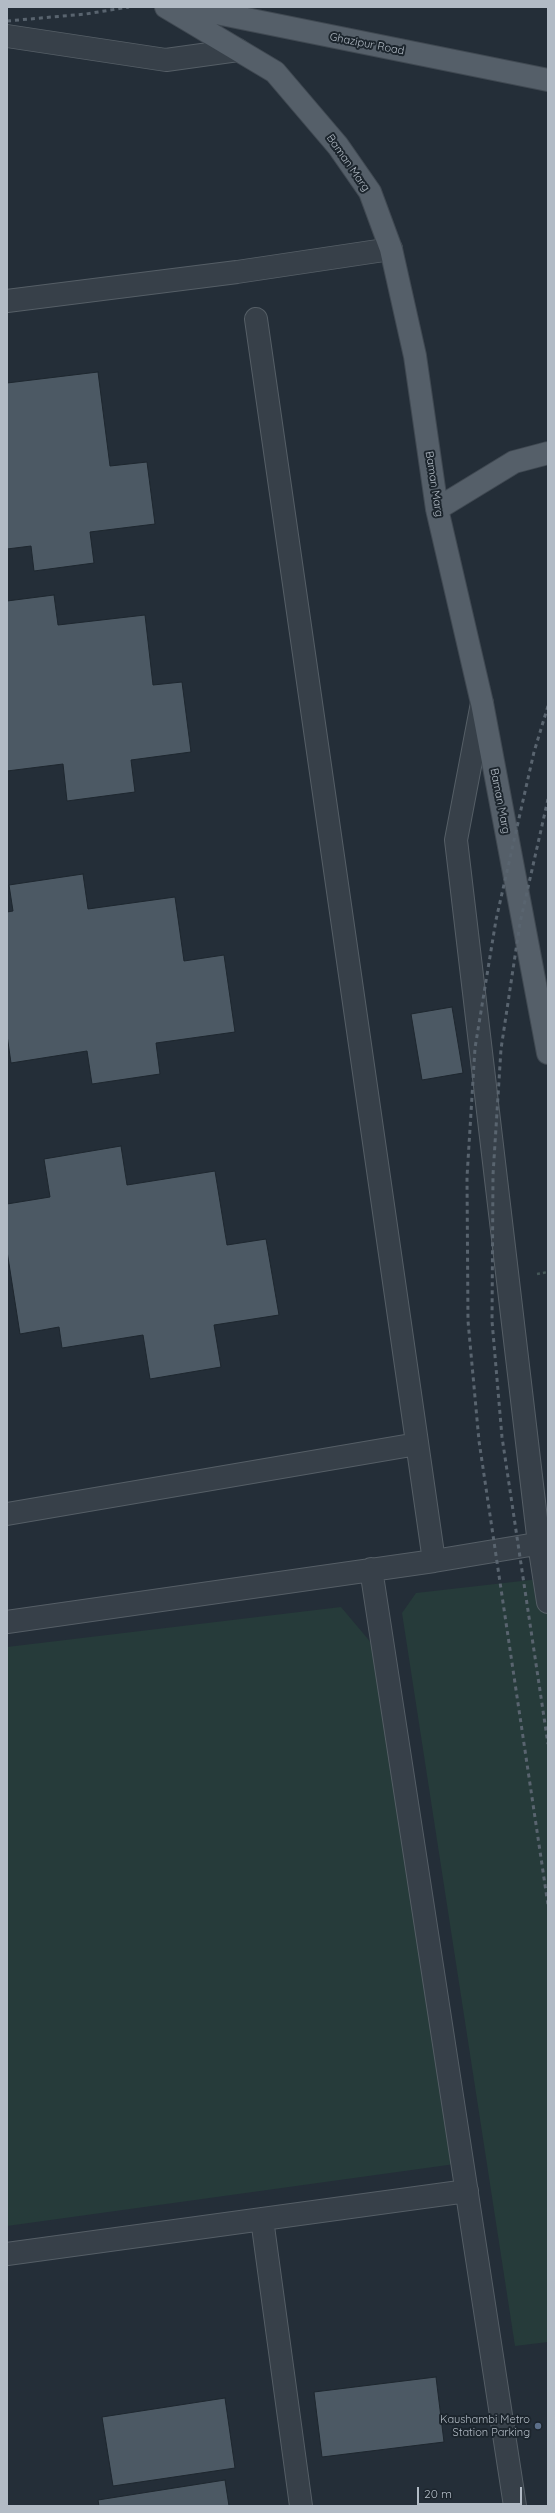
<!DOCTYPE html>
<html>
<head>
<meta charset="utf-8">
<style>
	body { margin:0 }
	#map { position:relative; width:555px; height:2513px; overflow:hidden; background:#242e38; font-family:Quicksand,sans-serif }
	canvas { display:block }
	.frame { position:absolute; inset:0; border:8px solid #b2bbc5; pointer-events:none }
	.scale { position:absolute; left:417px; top:2487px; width:105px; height:18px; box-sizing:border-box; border:2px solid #b2bbc5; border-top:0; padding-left:5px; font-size:12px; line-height:14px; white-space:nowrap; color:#b2bbc5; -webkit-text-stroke:3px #1c252d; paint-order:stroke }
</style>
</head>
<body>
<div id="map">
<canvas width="555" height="2513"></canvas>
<div class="frame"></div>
<div class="scale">20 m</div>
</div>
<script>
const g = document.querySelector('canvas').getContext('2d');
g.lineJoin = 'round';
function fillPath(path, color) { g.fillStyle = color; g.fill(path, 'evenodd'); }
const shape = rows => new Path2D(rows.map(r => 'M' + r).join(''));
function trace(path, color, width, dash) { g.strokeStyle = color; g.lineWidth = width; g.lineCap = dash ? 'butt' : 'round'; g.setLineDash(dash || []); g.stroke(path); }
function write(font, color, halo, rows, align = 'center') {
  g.font = font + ' Quicksand,sans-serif'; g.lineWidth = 4; g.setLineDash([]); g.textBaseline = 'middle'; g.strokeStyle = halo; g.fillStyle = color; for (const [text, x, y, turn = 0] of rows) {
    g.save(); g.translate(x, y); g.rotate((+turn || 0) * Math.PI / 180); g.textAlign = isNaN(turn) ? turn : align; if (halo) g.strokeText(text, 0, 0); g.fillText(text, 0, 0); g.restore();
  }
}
fillPath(shape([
	[548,1578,548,2342,515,2346,402,1613,416,1593],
	[341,1607,378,1651,455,2164,7,2226,7,1647]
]), '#263b3a');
const building = shape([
	[98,372,110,466,147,462,155,524,90,532,94,563,34,571,31,546,7,549,7,383,98,372],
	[54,595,58,625,145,615,153,685,182,682,191,752,131,760,135,792,67,801,63,764,7,771,7,601,54,595],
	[83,874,88,909,175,897,184,961,224,955,235,1032,156,1043,160,1074,92,1084,87,1051,11,1063,7,1035,7,912,13,911,9,885,83,874],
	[452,1007,463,1073,422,1080,411,1014,452,1007],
	[121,1146,127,1185,215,1171,227,1245,266,1239,279,1315,214,1325,221,1367,150,1379,143,1335,62,1348,59,1327,20,1334,7,1251,7,1204,50,1197,44,1159,121,1146],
	[436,2377,444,2442,322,2457,314,2392,436,2377],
	[225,2398,235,2468,113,2486,102,2417,225,2398],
	[225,2480,229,2506,99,2506,98,2500,225,2480]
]);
fillPath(building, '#4c5964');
trace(building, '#1e272f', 1);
const minor = shape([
	[7,36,166,60,238,50],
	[7,301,237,272,391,249],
	[256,319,434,1561],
	[482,703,456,840,539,1544,548,1602],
	[7,1514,417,1444],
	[371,1569,515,2506],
	[7,1622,434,1561,548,1542],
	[262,2219,301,2506],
	[7,2254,467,2191]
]);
const major = shape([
	[166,7,275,72,338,146,370,192,391,249,415,356,437,509,482,703,548,1053],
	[187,7,548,80],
	[437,509,514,462,548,453]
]);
trace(minor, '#555e66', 24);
trace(major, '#404952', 24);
trace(shape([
	[537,1274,548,1272]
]), '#455758', 2.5, [3, 3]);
trace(minor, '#374049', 22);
trace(major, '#555f69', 22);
trace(shape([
	[7,21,86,14,129,7],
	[548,706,534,752,496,920,475,1048,467,1177,468,1321,479,1441,548,1905],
	[548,799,520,923,501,1049,493,1175,492,1321,502,1437,548,1744]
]), '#59646f', 3, [4, 4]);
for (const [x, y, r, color] of [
	[538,2426,4,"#5c6f8a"]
]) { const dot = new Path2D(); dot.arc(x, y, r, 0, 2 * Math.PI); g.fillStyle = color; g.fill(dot); trace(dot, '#1c252d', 1.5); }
write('11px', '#b2bbc5', '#1c252d', [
	["Ghazipur Road",367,44,11],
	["Baman Marg",348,163,55],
	["Baman Marg",434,484,81],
	["Baman Marg",500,801,79]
]);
write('11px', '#b2bbc5', '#1c252d', [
	["Kaushambi Metro",530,2420],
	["Station Parking",530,2433]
], 'right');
</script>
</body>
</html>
